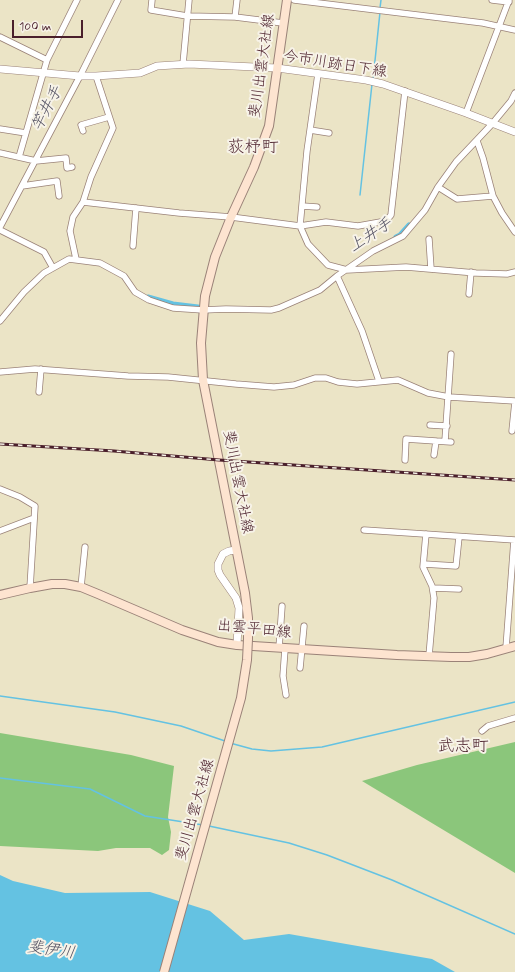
<!DOCTYPE html>
<html>
<head>
<meta charset="utf-8">
<style>
	body { margin:0 }
	#map { position:relative; width:515px; height:972px; overflow:hidden; background:#ebe4c6; font-family:Mynerve,sans-serif }
	canvas { display:block }
	.scale { position:absolute; left:12px; top:20px; width:71px; height:18px; box-sizing:border-box; border:2px solid #4a1f2b; border-top:0; padding-left:5px; font-size:12px; line-height:14px; white-space:nowrap; color:#4a1f2b; -webkit-text-stroke:3px #f7f3e8; paint-order:stroke }
</style>
</head>
<body>
<div id="map">
<canvas width="515" height="972"></canvas>
<div class="scale">100 m</div>
</div>
<script>
const g = document.querySelector('canvas').getContext('2d');
g.lineJoin = 'round';
function fillPath(path, color) { g.fillStyle = color; g.fill(path, 'evenodd'); }
const shape = rows => new Path2D(rows.map(r => 'M' + r).join(''));
function trace(path, color, width, dash) { g.strokeStyle = color; g.lineWidth = width; g.lineCap = dash ? 'butt' : 'round'; g.setLineDash(dash || []); g.stroke(path); }
function write(font, color, halo, rows, align = 'center') {
  g.font = font + ' Mynerve,"Klee One",sans-serif'; g.lineWidth = 4; g.setLineDash([]); g.textBaseline = 'middle'; g.strokeStyle = halo; g.fillStyle = color; for (const [text, x, y, turn = 0] of rows) {
    g.save(); g.translate(x, y); g.rotate((+turn || 0) * Math.PI / 180); g.textAlign = isNaN(turn) ? turn : align; if (halo) g.strokeText(text, 0, 0); g.fillText(text, 0, 0); g.restore();
  }
}
fillPath(shape([
	[0,733,131,755,174,766,168,817,171,832,169,850,162,855,150,848,116,848,98,851,0,846],
	[515,742,515,873,362,781,417,765]
]), '#8bc67b');
fillPath(shape([
	[0,875,13,881,65,893,150,892,210,911,244,940,289,934,432,959,455,972,0,972]
]), '#64c2e2');
trace(shape([
	[380,8,381,0],
	[373,80,380,12],
	[360,195,372,84],
	[0,696,115,712,181,726,225,741],
	[230,743,252,749,271,751,322,747,515,702],
	[0,778,90,789,145,816,203,825],
	[209,826,289,843,327,855,392,880,515,934]
]), '#64c2e2', 1.5);
trace(shape([
	[396,237,400,235,409,225],
	[148,297,173,304,198,307]
]), '#64c2e2', 5);
const minor = shape([
	[152,0,151,10,187,16,235,17,283,23],
	[294,0,483,23,515,30],
	[492,0,509,2],
	[235,17,237,0],
	[0,37,47,60],
	[183,64,189,0],
	[318,74,307,151,300,226,308,244,328,265,347,270,406,267,476,273,507,274,515,272],
	[466,113,509,0],
	[0,129,26,133],
	[310,130,329,133],
	[83,131,81,125,109,117],
	[477,141,483,158,493,196,502,213,515,232],
	[0,153,36,161,66,158,67,168,72,167],
	[19,157,47,60,77,0],
	[22,186,57,181,59,196],
	[438,187,457,199,493,196],
	[83,202,179,213,231,217,300,226,326,222,358,226,386,221,391,215,405,91],
	[302,206,317,207],
	[0,227,80,76,118,0],
	[0,230,44,252,53,268],
	[429,239,431,269],
	[133,246,136,208],
	[76,259,70,231,73,217,83,202,91,177,113,128,96,76],
	[337,276,362,331,379,381],
	[469,294,471,272],
	[0,321,24,292,44,273,69,259,100,263,124,276,135,292,149,300,173,308,203,310,226,309,271,310,279,308,320,290,337,276,373,251,403,236,425,210,438,187,456,162,492,124,511,101,515,93],
	[0,372,35,369,128,376,168,377,236,384,274,387,294,385,315,378,326,378,338,382,357,384,398,380,428,393,449,397,515,401],
	[39,392,41,369],
	[430,425,447,426],
	[512,431,515,402],
	[445,441,451,354],
	[434,455,436,441],
	[405,460,406,439,451,442],
	[0,489,20,497,35,506,30,588],
	[364,530,515,540],
	[0,531,34,518],
	[426,534,423,567,432,586,434,598,429,656],
	[424,564,456,566,459,537],
	[81,587,85,547],
	[433,588,459,589],
	[279,648,282,606],
	[506,648,514,540],
	[285,649,283,676,286,695],
	[300,668,304,626],
	[482,731,488,726,515,718]
]);
const tertiary = shape([
	[0,69,80,76,96,76,140,73,157,66,189,64,277,68,366,80,383,84,466,113,515,132],
	[236,550,229,551,223,554,218,564,218,570,220,575,236,598,239,608,237,645]
]);
const secondary = shape([
	[0,595,30,588,52,584,65,584,81,587,98,594,182,630,218,642,237,645,397,655,451,657,469,657,487,654,515,646],
	[248,639,248,618,245,593,203,380,201,343,205,296,215,257,231,217,254,167,269,126,287,0]
]);
trace(minor, '#9a8278', 7);
trace(tertiary, '#9a8278', 8);
trace(secondary, '#9a8278', 10);
trace(minor, '#fff', 5.5);
trace(tertiary, '#fff', 7);
trace(secondary, '#fde4d0', 8);
const rail = shape([
	[0,444,114,451,219,460,515,480]
]);
trace(rail, '#4a1f2b', 3);
trace(rail, '#f7f3e8', 1.5, [4.5]);
const secondaryBridge = shape([
	[164,972,241,698,247,660,248,639]
]);
trace(secondaryBridge, '#9a8278', 10, []);
trace(secondaryBridge, '#fde4d0', 8);
write('15px', '#4a1f2b', '#f7f3e8', [
	["今市川跡日下線",335,65,9],
	["斐川出雲大社線",263,66,-82],
	["斐川出雲大社線",237,482,79],
	["出雲平田線",254,630,6],
	["斐川出雲大社線",196,810,-74]
]);
write('italic 16px', '#525062', '#f7f3e8', [
	["竿井手",48,109,-63],
	["上井手",371,236,-33],
	["斐伊川",51,951,8]
]);
write('17px', '#4a1f2b', '#f7f3e8', [
	["荻杼町",253,148],
	["武志町",463,747]
]);
</script>
</body>
</html>
